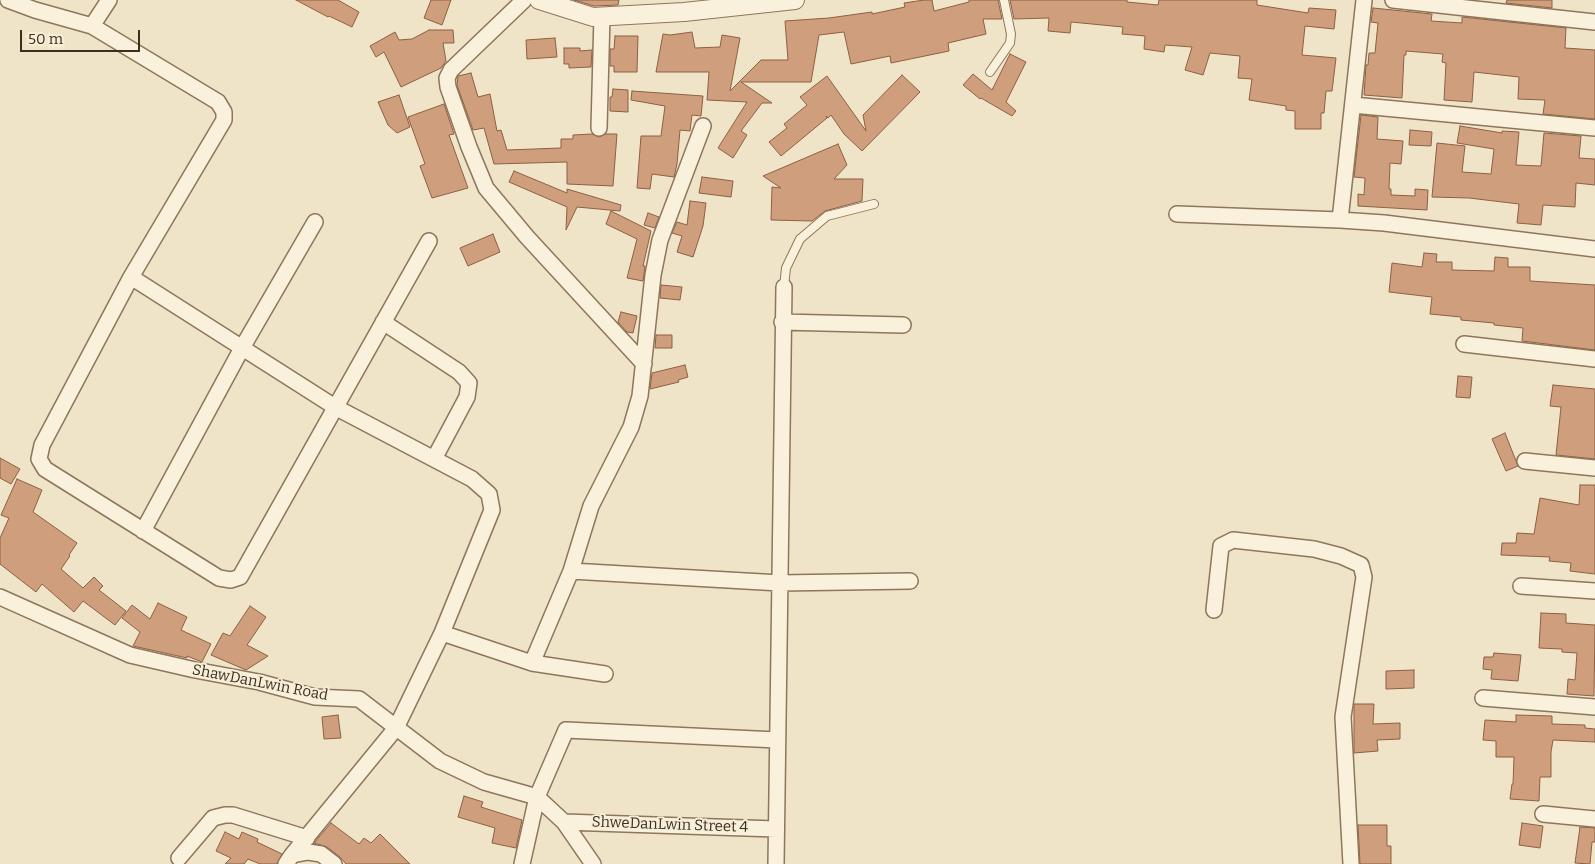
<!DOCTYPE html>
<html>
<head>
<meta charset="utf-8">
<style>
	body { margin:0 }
	#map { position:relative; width:1595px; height:864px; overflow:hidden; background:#f0e4c8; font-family:Bitter,serif }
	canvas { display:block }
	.scale { position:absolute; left:20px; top:30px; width:120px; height:22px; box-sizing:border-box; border:2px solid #3d2e20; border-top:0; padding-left:6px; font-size:15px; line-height:18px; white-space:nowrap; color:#3d2e20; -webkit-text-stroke:4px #f7eed8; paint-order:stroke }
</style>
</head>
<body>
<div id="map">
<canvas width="1595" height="864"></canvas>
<div class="scale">50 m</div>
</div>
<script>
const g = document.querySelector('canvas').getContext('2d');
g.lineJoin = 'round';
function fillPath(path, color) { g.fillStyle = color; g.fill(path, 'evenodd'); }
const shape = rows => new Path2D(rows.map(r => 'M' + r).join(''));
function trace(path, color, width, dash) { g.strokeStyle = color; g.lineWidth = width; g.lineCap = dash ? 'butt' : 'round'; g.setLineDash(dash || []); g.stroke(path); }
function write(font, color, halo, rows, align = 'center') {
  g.font = font + ' Bitter,serif'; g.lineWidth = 4; g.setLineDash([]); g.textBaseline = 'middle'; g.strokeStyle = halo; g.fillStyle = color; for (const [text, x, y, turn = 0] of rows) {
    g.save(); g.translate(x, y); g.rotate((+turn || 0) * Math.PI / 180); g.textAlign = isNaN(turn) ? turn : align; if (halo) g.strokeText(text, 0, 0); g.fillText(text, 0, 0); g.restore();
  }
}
const building = shape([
	[296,0,338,0,359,12,352,27,329,16,328,17,296,0],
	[431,0,451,0,442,25,424,18,431,0],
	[574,0,619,0,618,5,594,6,574,0],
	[924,0,932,0,934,11,969,2,969,0,998,0,1002,19,983,19,986,34,948,43,949,51,891,63,890,56,851,64,844,32,819,35,811,82,741,82,772,103,762,103,741,131,747,135,733,158,718,148,747,102,707,100,709,72,656,72,663,34,670,35,692,32,695,48,720,47,722,35,740,38,730,91,761,60,788,60,785,21,829,18,872,12,872,14,905,7,904,3,924,0],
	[1010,0,1127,0,1127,2,1158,5,1159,0,1257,0,1257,5,1308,13,1309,8,1336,10,1334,29,1305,26,1302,55,1336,58,1332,91,1326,91,1324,113,1321,113,1321,129,1295,129,1295,111,1286,110,1286,106,1249,100,1252,79,1238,78,1240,56,1210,53,1203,75,1185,70,1192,47,1165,45,1164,52,1144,49,1145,36,1122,34,1123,27,1071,22,1070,33,1048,31,1049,18,1014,19,1010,0],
	[1507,0,1552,0,1552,8,1506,3,1507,0],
	[1373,8,1432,14,1431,21,1462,23,1462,17,1566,28,1565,48,1595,50,1595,119,1543,114,1545,100,1518,99,1519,77,1474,72,1472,102,1444,100,1446,63,1442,62,1443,54,1406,51,1406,55,1404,55,1402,98,1364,95,1366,65,1368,65,1369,53,1375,53,1378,23,1371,22,1373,8],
	[429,30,453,30,454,43,443,43,446,61,441,68,401,87,384,52,376,57,370,46,395,32,399,40,412,39,429,30],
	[615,36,638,36,637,72,614,72,614,66,610,66,610,49,614,49,615,36],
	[555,38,557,57,527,59,526,40,555,38],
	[564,48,580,48,580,51,592,50,591,67,569,68,569,64,564,64,564,48],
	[1010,54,1026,62,1006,102,1016,111,1012,116,981,98,980,99,963,85,973,74,992,90,1010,54],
	[471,73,478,97,490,94,497,131,501,130,507,150,561,148,561,139,573,139,573,135,592,134,599,137,606,134,617,134,613,186,567,184,567,162,494,164,484,128,473,130,457,85,458,76,471,73],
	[902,75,920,92,862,151,844,134,831,115,828,118,826,116,827,118,781,156,769,142,787,128,784,124,807,105,800,97,827,76,866,131,863,115,902,75],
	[613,89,628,90,628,112,610,111,610,97,612,97,613,89],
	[632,91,703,96,701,116,692,115,690,131,680,130,677,164,674,177,652,174,650,189,637,188,641,136,661,136,665,106,631,100,632,91],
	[399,95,410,127,397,133,388,125,378,102,399,95],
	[444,104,454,134,449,135,468,188,432,198,420,166,425,164,408,117,444,104],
	[1361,115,1378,117,1377,139,1403,141,1401,164,1390,163,1389,189,1391,189,1391,195,1415,196,1415,189,1428,190,1427,210,1358,206,1358,194,1364,195,1365,178,1354,177,1361,115],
	[1460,126,1502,133,1502,131,1519,132,1516,165,1541,166,1544,133,1581,136,1579,158,1595,159,1595,185,1576,183,1575,207,1543,205,1541,225,1517,223,1519,204,1469,198,1432,197,1437,143,1465,146,1462,172,1491,174,1494,149,1457,143,1460,126],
	[1410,130,1432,132,1431,146,1409,145,1410,130],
	[838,144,847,165,834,179,863,179,862,201,825,211,812,221,771,220,772,187,781,188,763,176,838,144],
	[514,171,567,193,567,189,621,205,620,211,577,207,566,230,567,207,509,182,514,171],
	[702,177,733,181,731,197,699,193,702,177],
	[690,201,706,203,703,226,693,257,677,252,682,236,672,233,677,222,687,225,690,201],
	[611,211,651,231,643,266,645,266,643,281,627,278,637,239,606,224,611,211],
	[648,213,659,217,655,228,644,225,648,213],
	[493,234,500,252,468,266,460,248,493,234],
	[1424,253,1437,254,1436,262,1452,262,1452,270,1494,271,1495,257,1508,258,1508,267,1530,267,1530,281,1595,285,1595,350,1522,341,1523,328,1494,325,1494,323,1461,320,1461,317,1430,314,1432,297,1389,292,1392,263,1422,267,1424,253],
	[661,285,682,287,680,300,660,298,661,285],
	[621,312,637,316,633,333,627,332,618,322,621,312],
	[656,335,672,335,672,348,655,348,656,335],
	[685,365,688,377,678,380,679,382,650,389,652,373,685,365],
	[1458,376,1472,377,1470,398,1456,397,1458,376],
	[1553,385,1595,389,1595,459,1556,455,1561,407,1550,406,1553,385],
	[1505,433,1518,466,1506,471,1492,439,1505,433],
	[0,458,20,469,11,484,0,478,0,458],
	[17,479,42,490,33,512,77,543,69,555,70,556,61,569,83,588,94,577,103,586,99,590,126,611,115,625,83,601,74,612,42,584,36,592,0,564,0,538,9,518,1,515,17,479],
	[1580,485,1595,485,1595,574,1570,571,1571,563,1549,561,1550,557,1501,555,1502,543,1516,543,1517,533,1534,534,1540,498,1579,505,1580,485],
	[158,603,187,617,181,630,211,644,202,662,187,656,187,658,133,646,140,632,122,618,132,605,150,619,158,603],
	[250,606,266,617,247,645,268,656,246,670,211,655,223,633,230,636,250,606],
	[1541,613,1566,614,1566,623,1595,625,1594,696,1567,694,1568,679,1575,680,1577,653,1562,652,1562,649,1539,648,1541,613],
	[1494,653,1521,655,1518,681,1491,679,1492,670,1483,669,1484,657,1493,657,1494,653],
	[1414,670,1414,688,1386,689,1386,671,1414,670],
	[1354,704,1374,704,1373,724,1400,723,1400,739,1377,740,1378,751,1354,753,1354,704],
	[338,715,341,738,324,739,322,717,338,715],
	[1516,715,1552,716,1552,724,1585,725,1585,728,1595,729,1595,742,1553,740,1551,752,1551,777,1540,777,1539,801,1510,799,1512,784,1513,784,1514,757,1496,757,1496,741,1483,740,1485,720,1516,722,1516,715],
	[464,796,483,802,481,807,522,820,516,848,492,843,495,828,458,817,464,796],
	[331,823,359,844,364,838,371,843,380,834,410,864,346,864,340,857,327,847,314,843,331,823],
	[1522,823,1543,826,1540,848,1519,845,1522,823],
	[1358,825,1387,825,1387,846,1391,846,1391,864,1360,864,1358,825],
	[1580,827,1595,828,1595,842,1592,842,1590,864,1575,863,1580,827],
	[225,832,239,839,242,832,258,839,257,842,282,854,277,864,260,864,248,859,244,864,225,864,231,858,216,851,225,832]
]);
fillPath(building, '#cf9f7d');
trace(building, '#8d5f41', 1);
const service = shape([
	[990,72,1010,43,1011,34,1004,0],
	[784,287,786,268,800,239,827,216,874,204]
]);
const minor = shape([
	[8,0,35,10,92,26,218,102,224,112,224,120,131,277,42,445,39,459,45,469,219,578,231,580,240,577,429,241],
	[524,0,451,70,447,78,448,87,469,147,486,188,527,237,644,364],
	[1393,0,1595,22],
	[92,26,109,0],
	[1353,105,1595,128],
	[599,128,602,16],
	[1177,214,1340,220,1384,223,1595,249],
	[1340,220,1364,0],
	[131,277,335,407,472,479,489,494,492,510,442,633],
	[383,322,459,372,469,383,467,397,434,459],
	[782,322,903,325],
	[1464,344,1595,359],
	[1525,461,1595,468],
	[143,531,242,348,315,222],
	[571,571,780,583,910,581],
	[1521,586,1595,591],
	[0,597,130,655,195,670,259,682,315,697,359,699,440,761,484,782,537,797,564,822,593,864],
	[1214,610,1221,546,1233,540,1314,549,1341,556,1361,565,1364,577,1343,717,1351,864],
	[532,663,571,571,591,506,631,427,640,396,653,275,660,240,703,126],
	[1483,698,1595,707],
	[1543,814,1595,819],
	[564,822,776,829],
	[292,855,396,728,442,633,532,663,605,674],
	[179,858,213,818,225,815,233,815,307,838],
	[286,864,292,855,308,852,321,854,334,864],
	[522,864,537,797,566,730,777,740],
	[776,864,784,287]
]);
const tertiary = shape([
	[539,0,593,17,684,12,795,0]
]);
trace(service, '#8d765c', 10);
trace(minor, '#8d765c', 18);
trace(tertiary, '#8d765c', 20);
trace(service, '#faf1dc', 8);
trace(minor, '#faf1dc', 15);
trace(tertiary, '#faf1dc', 18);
write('15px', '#3d2e20', '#f7eed8', [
	["ShawDanLwin Road",260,683,11],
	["ShweDanLwin Street 4",670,825,2]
]);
</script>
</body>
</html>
